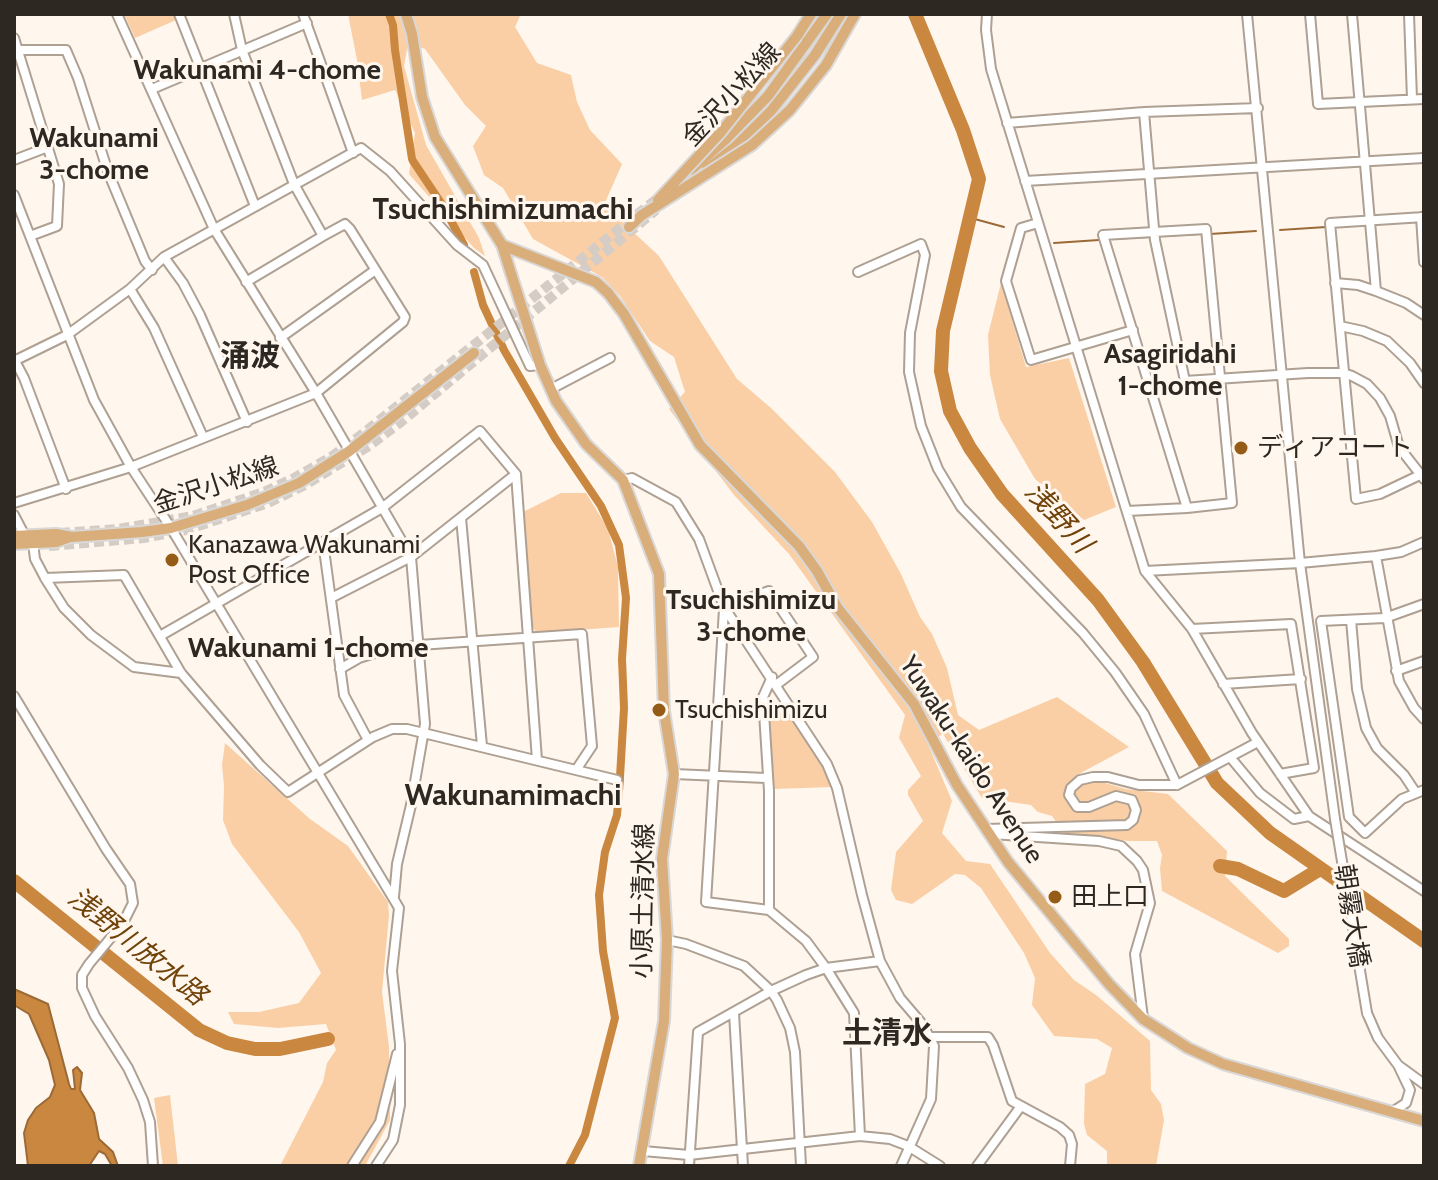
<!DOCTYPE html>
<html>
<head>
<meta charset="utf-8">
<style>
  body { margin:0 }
  #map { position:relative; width:1438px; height:1180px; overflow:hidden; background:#fff6ed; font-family:Cabin,sans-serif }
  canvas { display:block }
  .frame { position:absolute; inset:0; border:16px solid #2e2823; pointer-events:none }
</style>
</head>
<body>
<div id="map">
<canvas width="1438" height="1180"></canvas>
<div class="frame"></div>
</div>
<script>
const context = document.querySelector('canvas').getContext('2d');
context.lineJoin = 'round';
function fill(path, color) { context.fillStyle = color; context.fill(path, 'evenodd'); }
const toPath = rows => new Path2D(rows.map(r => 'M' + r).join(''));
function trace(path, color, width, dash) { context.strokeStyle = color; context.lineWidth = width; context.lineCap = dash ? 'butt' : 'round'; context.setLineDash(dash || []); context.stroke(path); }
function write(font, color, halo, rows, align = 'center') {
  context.font = font + ' Cabin,"Noto Sans JP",sans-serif'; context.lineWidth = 6; context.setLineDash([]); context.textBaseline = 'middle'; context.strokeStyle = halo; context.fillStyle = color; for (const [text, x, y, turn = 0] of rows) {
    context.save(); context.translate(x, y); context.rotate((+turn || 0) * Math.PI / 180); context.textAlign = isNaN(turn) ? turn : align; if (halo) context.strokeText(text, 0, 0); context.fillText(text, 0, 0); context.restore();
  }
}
fill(toPath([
  [124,14,174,14,176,20,135,38],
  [348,14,521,14,515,27,537,63,571,75,577,102,590,130,622,164,604,205,659,256,737,379,771,408,835,472,872,522,901,574,920,617,932,634,947,668,958,715,979,730,1057,697,1129,747,1077,775,1126,789,1168,794,1227,851,1225,876,1289,939,1289,946,1278,953,1162,891,1160,868,1162,855,1157,841,1129,841,1064,833,1052,816,1038,812,1031,805,982,798,943,734,927,742,952,801,942,833,966,861,990,864,1050,953,1074,980,1096,995,1150,1041,1151,1090,1161,1104,1164,1120,1156,1166,1107,1166,1107,1151,1087,1135,1084,1124,1085,1084,1105,1074,1112,1048,1097,1039,1054,1036,1032,1005,1035,978,1024,953,981,888,965,875,955,874,912,904,896,900,891,890,896,852,923,821,908,795,908,790,921,776,899,738,905,715,789,554,734,495,669,409,685,392,674,357,650,341,620,296,602,277,533,239,503,188,484,175,473,146,486,126,465,105,425,49,408,43,404,66,426,145,479,238,485,256,474,248,409,174,415,133,395,90,362,100,357,60],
  [1001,283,1026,367,1069,358,1116,507,1084,520,1035,479,1000,419,990,375,988,335],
  [561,493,586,493,608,529,618,567,619,627,537,633,533,628,523,512],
  [789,712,824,768,832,787,773,789,769,713],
  [225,743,310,819,348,846,388,902,389,915,382,992,389,1047,390,1120,365,1166,280,1166,323,1082,327,1063,336,1050,326,1024,278,1028,234,1024,228,1012,259,1012,299,1003,321,973,299,932,232,844,223,820,224,786,222,765],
  [170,1095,177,1157,178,1166,163,1166,154,1098]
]), '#facfa6');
const water = toPath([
  [14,989,48,1004,69,1084,71,1089,75,1089,73,1070,77,1067,82,1073,80,1090,94,1113,99,1139,113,1152,118,1166,112,1166,105,1154,99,1151,89,1166,28,1166,24,1133,28,1120,36,1108,50,1097,55,1085,49,1060,29,1014,14,1005,14,989]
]);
fill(water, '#ca873f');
trace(water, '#9b6a37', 2);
trace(toPath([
  [971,218,1004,227],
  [1379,224,1414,222],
  [1337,227,1366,225],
  [1280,230,1326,227],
  [1210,234,1256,231],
  [1162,236,1199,234],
  [1112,239,1147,237],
  [1054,243,1099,240]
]), '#9b6a37', 2);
trace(toPath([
  [389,14,393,25,395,50,412,159],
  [413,161,443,206,464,245],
  [474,272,483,305,504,350,555,438,601,506,619,545,626,598,622,659,624,708,620,777],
  [569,1166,585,1135,615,1018,603,951,599,895,605,852,617,815,620,779]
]), '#ca873f', 8);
trace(toPath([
  [915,14,963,130,979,179,943,331,941,371,950,411,970,448,1002,494,1098,600,1143,662,1217,783,1270,833,1424,941],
  [1220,866,1238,869,1284,891,1320,869],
  [14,881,199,1030,227,1043,255,1049,280,1049,328,1039]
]), '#ca873f', 14);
trace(toPath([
  [60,533,118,529,193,516,264,492,294,478,331,457,361,435,659,197],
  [49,546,144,538,186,530,268,503,305,485,369,446,401,422,656,210]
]), '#d5cdc5', 10, [10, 5]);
const minor = toPath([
  [117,14,214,229,316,393,411,557,425,724,411,805,397,864,394,897],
  [179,14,255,206],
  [303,14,353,153],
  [987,14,986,30,991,69,1145,571,1300,563,1247,14],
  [1310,14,1318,104,1424,99],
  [1352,14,1376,291],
  [1409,14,1412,99],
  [14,38,59,184,57,226,30,236],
  [18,50,66,50,78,78,108,172,145,261,152,270],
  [152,89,307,23],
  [1144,112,1155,240,1185,381,1308,373,1343,373,1352,376,1367,384,1380,398,1390,416,1399,447,1424,479],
  [1007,123,1144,112,1258,108],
  [14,160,48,147],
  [1025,181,1424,158],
  [14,195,94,400,131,467,171,528,399,908,392,971,400,1044,400,1105,393,1140,376,1166],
  [1421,217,1424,262],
  [1038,223,1021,228,1006,281,1031,360,1133,330],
  [164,257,183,283,200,315,247,422],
  [858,272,921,244,925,255,910,333,909,372,921,426,938,469,961,507,1083,633,1115,672,1144,714,1177,785],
  [246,282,323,236],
  [1335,283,1358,285,1376,291,1406,303,1424,315],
  [130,289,154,328,203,437],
  [1340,326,1363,331,1387,341,1410,363,1424,383],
  [280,338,374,271],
  [14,359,24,378,66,489],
  [14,361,67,335,130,289,164,257,361,148,390,171,457,245,483,265,530,366,540,365],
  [551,389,610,358],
  [1422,474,1380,494,1356,499,1330,223,1424,217],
  [623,480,632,478,676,502,699,539,724,607,827,764,837,788,862,895,880,961,900,998,923,1025,934,1046,931,1099,901,1166],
  [14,503,131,467,316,393,403,322,405,317,350,229,345,224,323,236,294,184,242,50,234,14],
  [1127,511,1187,508,1232,503,1206,229,1103,235,1187,508],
  [14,515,25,536],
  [461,518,482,746],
  [323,542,344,695,368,740],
  [33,543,35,559,45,578,64,608,91,635,134,667,181,673],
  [1376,556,1399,681,1414,708,1424,719],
  [1145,571,1192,629,1252,733,1309,816,1424,891],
  [45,578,124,575,181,673,260,765,288,792,373,737,392,729,407,729,617,780],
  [331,598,411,557,516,474],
  [1424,604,1385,618,1321,621,1349,817,1365,833,1402,799,1424,790],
  [724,607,769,591,813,657,776,685],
  [724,609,706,902,769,910,806,941,826,968,854,1013,860,1136],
  [1351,620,1357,689,1366,728,1377,748,1404,775,1416,793],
  [1192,629,1291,624,1314,768,1280,774],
  [160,636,382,508,480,431,516,474,537,760],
  [340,669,359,658,381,651,419,645,582,634,592,746,576,770],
  [1396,671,1424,661],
  [1223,684,1301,679],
  [14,696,106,849,130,884,133,903,123,923,89,964,82,975,82,988,95,1016,128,1068,143,1100,150,1122,153,1166],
  [717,710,764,713],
  [1230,757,1260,793,1294,819,1309,816],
  [674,774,766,778],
  [1335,819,1300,563,1376,556,1401,552,1424,542],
  [986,829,1127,825,1133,820,1136,810,1132,800,1116,796,1089,807,1077,807,1069,795,1071,788,1080,780,1093,777,1108,777,1139,785,1177,785,1258,742],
  [991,834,1099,841,1121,846,1137,861,1143,870,1150,903,1135,954,1143,1018],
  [769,910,769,791,763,697,772,677],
  [667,940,686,944,744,966,771,991,777,1000,790,1028,795,1052,801,1166],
  [734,1013,743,1166],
  [1367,1013,1378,1038,1398,1065,1424,1084],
  [930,1037,988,1037,993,1045,1012,1101,1060,1127,1069,1135,1072,1144,1070,1166],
  [1392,1112,1406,1103,1410,1090,1399,1067],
  [643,1151,689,1155,860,1136,890,1139,908,1146,940,1166],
  [352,1166,380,1122,397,1054],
  [689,1166,698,1032,771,991,806,975,826,968,880,961],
  [977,1166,1021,1106]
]);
const major = toPath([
  [406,14,412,34,422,97,435,137,502,245,540,365,556,401,586,444,623,480,659,574,664,711,674,774,662,859,667,940,664,1021,639,1166],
  [797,36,811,14],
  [826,65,855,14],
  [707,169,735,147,771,111,815,55,841,14],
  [691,170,726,139,768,96,827,14],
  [629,227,642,215],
  [502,245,596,282,608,293,624,314,700,445,799,546,817,571,837,607,914,704,957,785,1008,862,1109,984,1143,1019,1188,1048,1223,1064,1424,1121],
  [14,536,56,534,72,537,142,532,171,528,247,505,299,483,348,452,474,353],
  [14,544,56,542,70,537]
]);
trace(minor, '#aea092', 12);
trace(major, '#d9d8d7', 14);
trace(minor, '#fff', 8);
trace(major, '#d9ae7a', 10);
const minorBridge = toPath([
  [1335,819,1367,1013]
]);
const majorBridge = toPath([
  [658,200,721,132,797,36],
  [642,215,752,145,790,110,826,65]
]);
trace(minorBridge, '#aea092', 12, []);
trace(majorBridge, '#d9d8d7', 14, []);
trace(minorBridge, '#fff', 8);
trace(majorBridge, '#d9ae7a', 10);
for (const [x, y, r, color] of [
  [1241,448,8,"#955c18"],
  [172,560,8,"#955c18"],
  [659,710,8,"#955c18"],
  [1055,897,8,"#955c18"]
]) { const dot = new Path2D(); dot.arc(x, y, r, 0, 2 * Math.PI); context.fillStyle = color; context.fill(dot); trace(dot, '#fff6ed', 3); }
write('26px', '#2e2823', '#fff6ed', [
  ["金沢小松線",732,95,-47],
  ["金沢小松線",216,486,-18],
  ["Yuwaku-kaido Avenue",971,760,57],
  ["小原土清水線",644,901,-89],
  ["朝霧大橋",1351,916,81]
]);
write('26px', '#2e2823', '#fff6ed', [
  ["ディアコート",1257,448],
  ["Kanazawa Wakunami",188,545],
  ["Post Office",188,575],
  ["Tsuchishimizu",675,710],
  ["田上口",1071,897]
], 'left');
write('bold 28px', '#2e2823', '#fff6ed', [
  ["Wakunami 4-chome",257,71],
  ["Wakunami",94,139],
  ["3-chome",94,171],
  ["Asagiridahi",1170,355],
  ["1-chome",1170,387],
  ["Tsuchishimizu",751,601],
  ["3-chome",751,633],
  ["Wakunami 1-chome",308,649]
]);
write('italic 28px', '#70430b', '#fff6ed', [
  ["浅野川",1058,518,48],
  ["浅野川放水路",137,947,39]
]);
write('bold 30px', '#2e2823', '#fff6ed', [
  ["Tsuchishimizumachi",503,210],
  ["涌波",250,357],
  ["Wakunamimachi",513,796],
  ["土清水",887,1034]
]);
</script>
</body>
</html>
